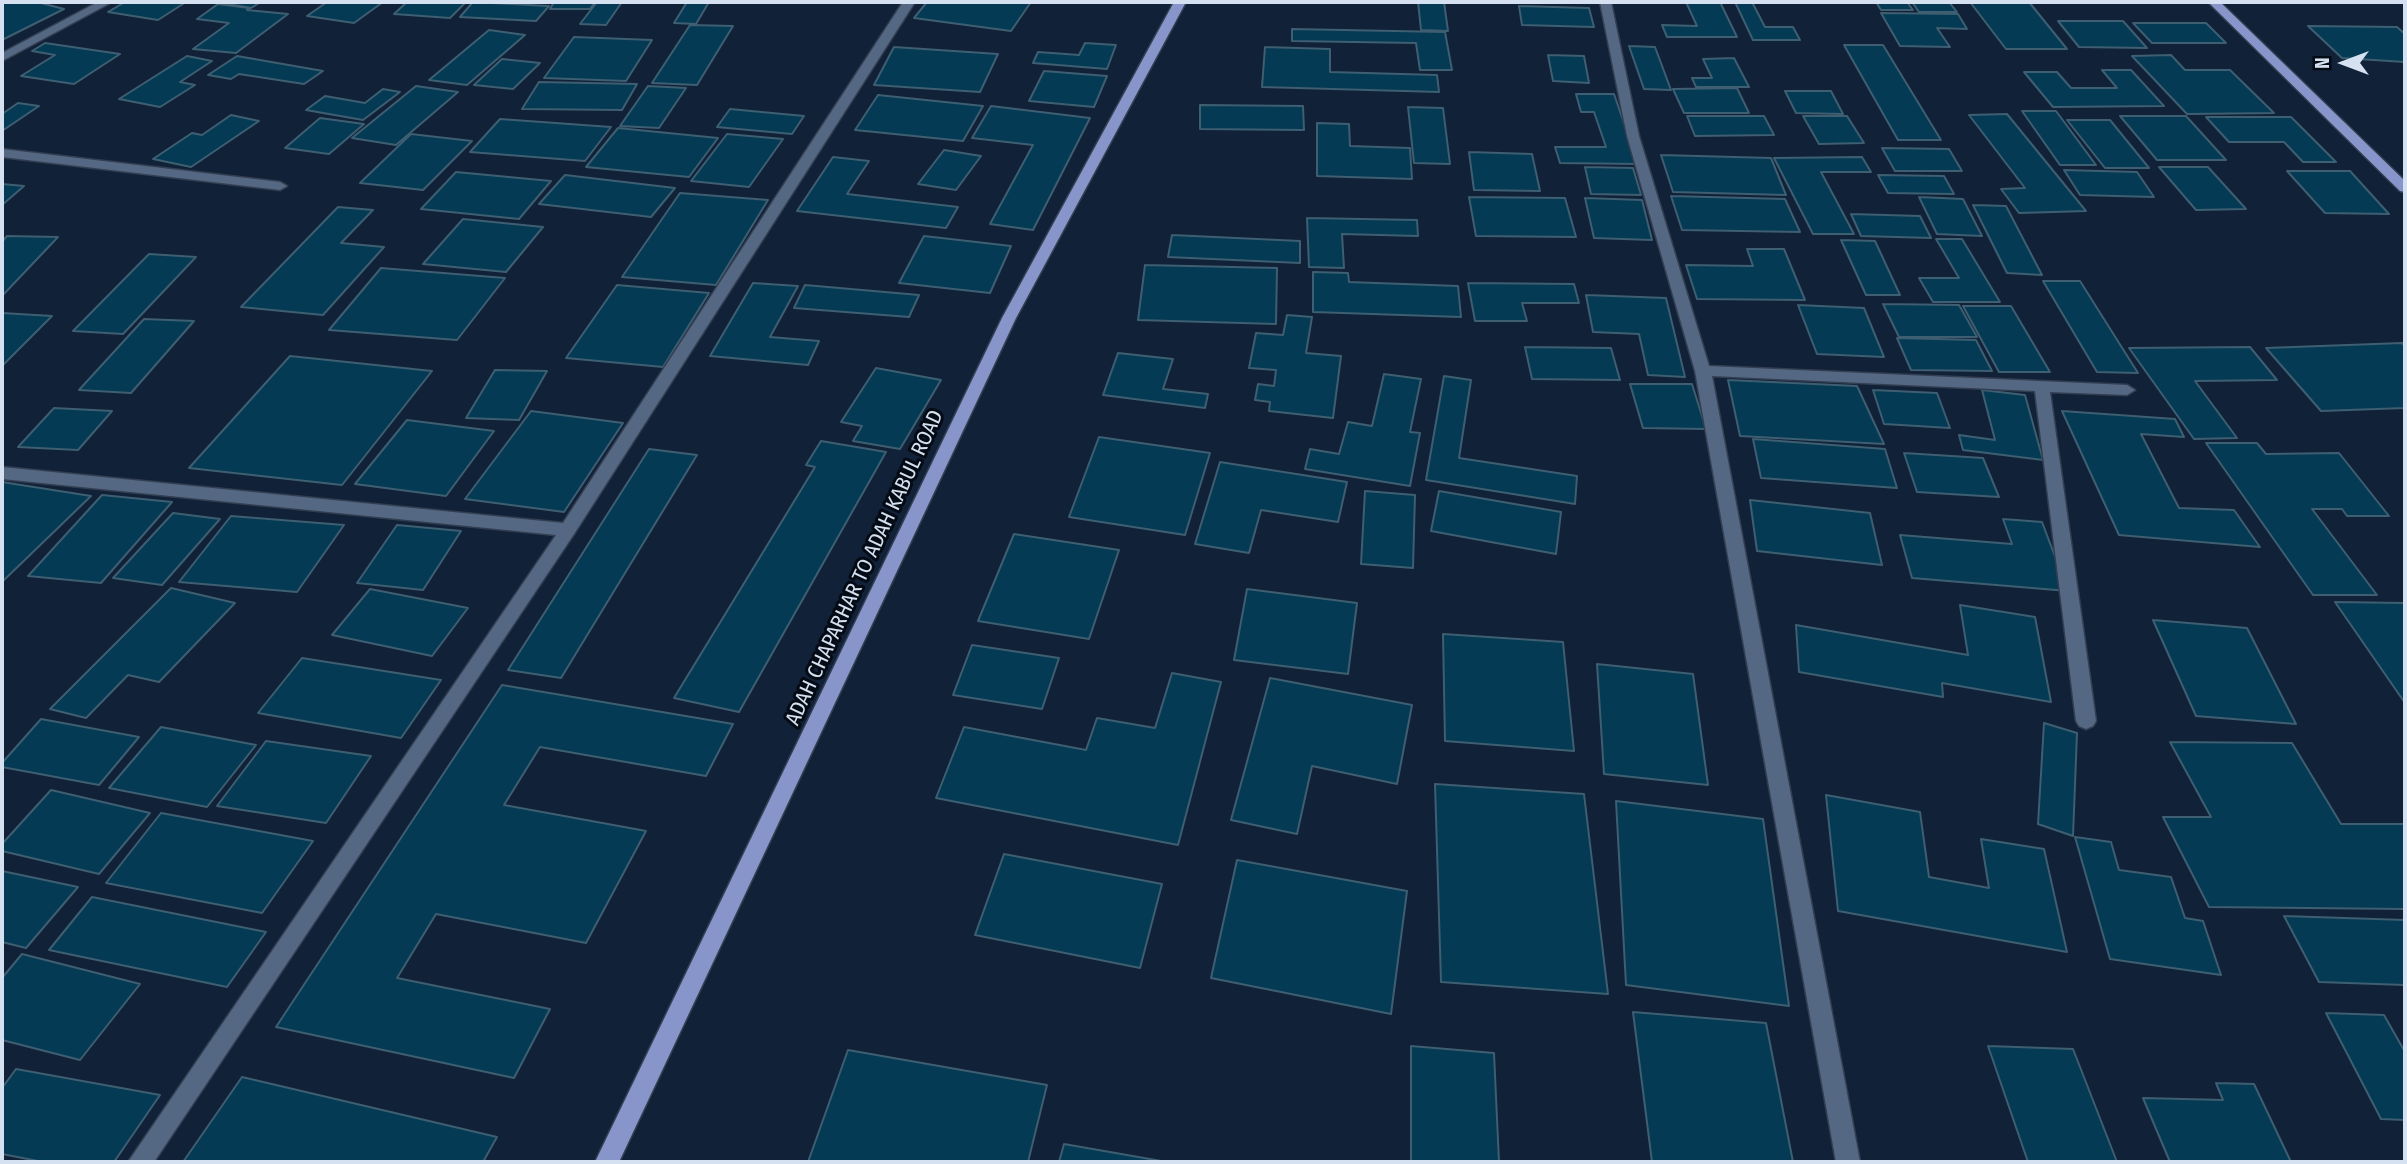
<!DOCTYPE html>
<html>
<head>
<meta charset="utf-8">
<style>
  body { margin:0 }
  #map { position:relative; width:2407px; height:1164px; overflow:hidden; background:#112138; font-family:"Fira Sans Condensed",sans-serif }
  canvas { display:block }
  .frame { position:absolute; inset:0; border:4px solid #d5e1f0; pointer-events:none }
  .north { position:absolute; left:2309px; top:28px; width:70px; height:70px; -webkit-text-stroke:5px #050b15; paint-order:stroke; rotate:270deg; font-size:19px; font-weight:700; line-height:28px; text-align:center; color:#d5e1f0 }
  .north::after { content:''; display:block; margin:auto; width:24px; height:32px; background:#d5e1f0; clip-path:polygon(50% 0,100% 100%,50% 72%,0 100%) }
</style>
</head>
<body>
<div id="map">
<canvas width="2407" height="1164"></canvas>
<div class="frame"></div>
<div class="north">N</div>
</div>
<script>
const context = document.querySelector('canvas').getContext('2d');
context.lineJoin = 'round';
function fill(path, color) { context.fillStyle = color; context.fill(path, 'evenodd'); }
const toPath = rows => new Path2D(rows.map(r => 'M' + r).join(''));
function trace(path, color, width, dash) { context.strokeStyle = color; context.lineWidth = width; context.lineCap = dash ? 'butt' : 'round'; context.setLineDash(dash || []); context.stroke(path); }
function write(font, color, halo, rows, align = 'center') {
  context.font = font + ' "Fira Sans Condensed",sans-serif'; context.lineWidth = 6; context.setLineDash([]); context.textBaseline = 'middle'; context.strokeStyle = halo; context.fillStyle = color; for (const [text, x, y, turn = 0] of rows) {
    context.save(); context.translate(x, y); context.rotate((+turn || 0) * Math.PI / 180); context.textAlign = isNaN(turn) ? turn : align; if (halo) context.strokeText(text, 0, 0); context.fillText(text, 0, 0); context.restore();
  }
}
const building = toPath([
  [2,2,37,2,64,9,2,40,2,2],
  [125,2,186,2,158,20,108,12,125,2],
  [217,2,261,2,251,8,217,2],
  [327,2,383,2,354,23,307,16,327,2],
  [407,2,466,2,450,18,394,14,407,2],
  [473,2,549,6,536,21,460,17,473,2],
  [554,2,595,2,590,9,550,9,554,2],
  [597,2,622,2,606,25,580,24,597,2],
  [687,2,709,2,696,24,674,23,687,2],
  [927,2,1031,2,1011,31,914,18,927,2],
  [1418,2,1444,2,1448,31,1421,30,1418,2],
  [1686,2,1720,2,1737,37,1667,37,1662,25,1697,26,1686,2],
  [1735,2,1752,2,1765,27,1793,27,1800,40,1753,40,1735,2],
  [1876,2,1907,2,1913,10,1881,10,1876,2],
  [1912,2,1949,2,1957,12,1919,12,1912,2],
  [1970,2,2029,2,2067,49,2006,49,1970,2],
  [218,4,249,8,247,10,288,14,236,53,193,49,229,23,197,19,218,4],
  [1519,6,1589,8,1594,27,1522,25,1519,6],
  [1881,13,1958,14,1967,29,1937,28,1950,47,1900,46,1881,13],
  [2058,21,2123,21,2147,48,2079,47,2058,21],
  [2133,23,2206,23,2226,43,2152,43,2133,23],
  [690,25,733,26,697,85,652,83,690,25],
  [2308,26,2397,27,2405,34,2405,62,2342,58,2308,26],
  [1292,29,1445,32,1452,70,1420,70,1416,43,1292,41,1292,29],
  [489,30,525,35,467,85,429,80,489,30],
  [574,37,652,40,626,81,544,78,574,37],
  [45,43,120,54,74,84,21,76,55,55,32,51,45,43],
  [1085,43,1116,45,1107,69,1033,63,1038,52,1079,55,1085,43],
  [1844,45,1883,45,1941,140,1898,140,1844,45],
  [1629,46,1655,47,1671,90,1644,89,1629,46],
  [894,47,998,54,980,92,874,85,894,47],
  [1265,47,1330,49,1330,72,1437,75,1439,92,1262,87,1265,47],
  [1548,55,1584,56,1589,83,1553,81,1548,55],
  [2171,55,2185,70,2230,70,2274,113,2187,114,2132,56,2171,55],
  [187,56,212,61,180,82,195,85,160,107,119,99,187,56],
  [237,56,323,71,304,84,239,74,231,79,208,75,237,56],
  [1734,58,1749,87,1696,87,1692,78,1712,78,1703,59,1734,58],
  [502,59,540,63,513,89,474,85,502,59],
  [2102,70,2131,70,2164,106,2053,107,2024,72,2057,72,2071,88,2117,88,2102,70],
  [1044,71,1107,76,1094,107,1029,101,1044,71],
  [539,82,637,84,622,110,522,109,539,82],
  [416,86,458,92,396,145,352,138,416,86],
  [648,86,686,88,659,128,620,126,648,86],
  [1737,88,1749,113,1684,113,1673,89,1737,88],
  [383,89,400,92,363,120,306,110,325,96,365,103,383,89],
  [1785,91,1831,91,1843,114,1796,113,1785,91],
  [1576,94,1614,94,1638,164,1560,163,1555,147,1606,147,1594,112,1581,112,1576,94],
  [878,95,983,106,963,141,855,130,878,95],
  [18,103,39,106,2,131,2,114,18,103],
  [1200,105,1303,106,1304,130,1200,129,1200,105],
  [991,106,1090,118,1033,230,990,224,1033,145,972,138,991,106],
  [1408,107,1443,108,1450,164,1414,163,1408,107],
  [730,109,804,116,792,134,717,127,730,109],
  [2022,111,2056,111,2096,165,2060,165,2022,111],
  [2007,114,2086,211,2019,213,2001,189,2025,188,1969,115,2007,114],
  [231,115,259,121,191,167,153,159,192,133,202,135,231,115],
  [1687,116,1764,116,1774,135,1695,136,1687,116],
  [1803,116,1847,116,1864,143,1819,144,1803,116],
  [2120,116,2186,116,2226,160,2157,160,2120,116],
  [2206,117,2291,117,2336,162,2303,162,2284,142,2229,142,2206,117],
  [320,118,364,124,329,154,285,148,320,118],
  [500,119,611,127,585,161,470,152,500,119],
  [2067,120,2110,120,2149,168,2105,168,2067,120],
  [1317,123,1349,124,1350,146,1410,148,1412,179,1317,176,1317,123],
  [618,128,718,138,689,177,586,167,618,128],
  [411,134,472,141,423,190,360,183,411,134],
  [727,134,783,139,749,187,691,181,727,134],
  [1882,148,1949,149,1962,171,1895,171,1882,148],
  [944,150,981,156,956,190,918,184,944,150],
  [1469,152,1532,154,1540,191,1474,190,1469,152],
  [1661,155,1771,158,1786,195,1673,192,1661,155],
  [833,157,869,161,847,194,958,207,946,228,797,211,833,157],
  [1862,157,1871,172,1821,172,1854,234,1813,234,1774,158,1862,157],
  [1585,167,1633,168,1641,195,1591,194,1585,167],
  [2159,167,2208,167,2246,209,2196,210,2159,167],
  [2064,170,2137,172,2154,197,2080,195,2064,170],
  [2287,171,2350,171,2389,214,2325,213,2287,171],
  [456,172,551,181,519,219,421,209,456,172],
  [565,175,675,188,651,217,539,204,565,175],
  [1878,175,1944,176,1954,194,1888,193,1878,175],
  [2,184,24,186,2,205,2,184],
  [680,193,768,200,716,285,622,277,680,193],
  [1671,196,1785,199,1800,232,1682,230,1671,196],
  [1469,197,1565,198,1576,237,1476,236,1469,197],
  [1919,197,1963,199,1982,236,1937,234,1919,197],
  [1585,198,1642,200,1652,240,1594,238,1585,198],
  [1973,205,2006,206,2042,275,2007,273,1973,205],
  [338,207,373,210,341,243,384,247,323,315,241,307,338,207],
  [1851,214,1920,216,1931,238,1861,236,1851,214],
  [1307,218,1417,220,1418,236,1342,234,1344,268,1309,267,1307,218],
  [463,219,543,227,506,272,423,264,463,219],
  [1172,235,1300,241,1300,263,1168,257,1172,235],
  [7,236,58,237,2,296,2,242,7,236],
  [924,236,1011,246,990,293,899,283,924,236],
  [1936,239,1962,239,2000,302,1933,302,1919,278,1959,278,1936,239],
  [1841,240,1875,241,1900,295,1866,295,1841,240],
  [1747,249,1784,249,1805,300,1697,299,1686,265,1753,266,1747,249],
  [149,254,196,257,123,334,73,331,149,254],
  [1145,265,1277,268,1276,324,1138,320,1145,265],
  [381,268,505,278,457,340,329,330,381,268],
  [1313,272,1348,273,1349,282,1458,286,1461,317,1313,312,1313,272],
  [2043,281,2080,281,2138,373,2097,372,2043,281],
  [753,283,798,286,770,337,819,341,808,365,710,356,753,283],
  [1468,283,1574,284,1579,303,1522,303,1527,321,1475,321,1468,283],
  [617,285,709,293,663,367,566,358,617,285],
  [805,285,919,295,909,317,794,308,805,285],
  [1586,295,1666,298,1685,377,1648,375,1639,334,1593,332,1586,295],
  [1883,304,1959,305,1977,337,1899,337,1883,304],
  [1798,305,1864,308,1884,357,1817,354,1798,305],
  [1963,306,2011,306,2050,372,1999,372,1963,306],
  [2,313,52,316,2,366,2,313],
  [1287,315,1312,317,1306,353,1341,356,1333,418,1269,411,1270,402,1255,400,1258,384,1274,386,1276,370,1249,368,1256,333,1283,335,1287,315],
  [144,319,194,321,131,393,79,390,144,319],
  [1897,338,1976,340,1992,371,1911,370,1897,338],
  [2402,343,2405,346,2405,408,2321,411,2266,348,2402,343],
  [1525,347,1611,348,1620,380,1532,379,1525,347],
  [2250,347,2277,380,2195,381,2237,438,2194,439,2129,348,2250,347],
  [1118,353,1173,359,1163,389,1208,394,1205,408,1103,395,1118,353],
  [290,356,432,371,342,485,189,468,290,356],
  [876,368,941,380,900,449,853,441,862,426,841,422,876,368],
  [495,370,547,371,519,420,466,418,495,370],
  [1384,374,1421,379,1410,432,1420,433,1410,486,1305,469,1310,449,1339,454,1348,422,1372,426,1384,374],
  [1444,376,1471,380,1459,458,1577,476,1575,504,1426,480,1444,376],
  [1728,380,1857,386,1884,444,1740,436,1728,380],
  [1630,384,1692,384,1706,429,1643,428,1630,384],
  [1873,390,1937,393,1950,428,1884,424,1873,390],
  [1982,390,2025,395,2043,460,1963,450,1959,435,1995,440,1982,390],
  [54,408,112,411,78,450,18,447,54,408],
  [531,411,623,423,564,512,465,499,531,411],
  [2062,411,2175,419,2184,437,2141,434,2179,508,2234,510,2260,547,2119,535,2062,411],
  [407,420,494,431,446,496,355,484,407,420],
  [1099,437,1210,453,1185,535,1069,517,1099,437],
  [1753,439,1885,449,1897,488,1761,478,1753,439],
  [821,441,886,452,739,712,674,698,815,467,806,465,821,441],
  [2206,443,2257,443,2266,454,2339,453,2389,516,2347,516,2342,509,2312,509,2377,595,2313,595,2206,443],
  [649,449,697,455,561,678,508,670,649,449],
  [1904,453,1983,458,1999,497,1917,492,1904,453],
  [1220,462,1347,482,1338,522,1261,510,1249,553,1195,544,1220,462],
  [2,482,91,496,3,581,2,581,2,482],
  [1365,491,1415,495,1413,568,1361,564,1365,491],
  [1439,491,1561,512,1556,554,1431,531,1439,491],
  [102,495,172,502,101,583,28,576,102,495],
  [1750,500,1870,513,1882,565,1757,551,1750,500],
  [173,513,220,519,162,585,113,578,173,513],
  [231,516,344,525,297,592,179,582,231,516],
  [2003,519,2042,522,2068,591,1912,578,1900,535,2012,544,2003,519],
  [397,525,461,531,423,590,357,583,397,525],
  [1014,534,1119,550,1089,639,978,621,1014,534],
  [171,588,235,603,159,682,128,675,86,718,50,709,171,588],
  [370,589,468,608,432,656,332,635,370,589],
  [1247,589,1357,603,1348,674,1234,660,1247,589],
  [2335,602,2405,603,2405,703,2335,602],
  [1960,605,2035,617,2051,702,1942,683,1943,697,1799,672,1796,625,1968,655,1960,605],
  [2153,620,2247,628,2296,724,2196,716,2153,620],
  [1443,634,1563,642,1574,751,1445,741,1443,634],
  [972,645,1059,658,1042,709,953,695,972,645],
  [302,658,441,680,401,738,258,713,302,658],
  [1597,664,1693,674,1708,785,1604,774,1597,664],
  [1172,673,1221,682,1178,845,936,798,964,727,1086,750,1097,718,1155,728,1172,673],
  [1270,678,1412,705,1397,784,1312,766,1297,834,1231,820,1270,678],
  [502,685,733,724,706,776,540,747,504,805,646,831,586,943,436,914,397,978,550,1009,514,1078,276,1027,502,685],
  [41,719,139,737,99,785,2,767,2,763,41,719],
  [2044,723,2077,733,2073,836,2038,824,2044,723],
  [161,727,256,745,207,807,109,788,161,727],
  [266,741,371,756,326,823,217,806,266,741],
  [2170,742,2292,743,2341,824,2405,824,2405,909,2209,907,2163,817,2211,817,2170,742],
  [1435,784,1584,794,1608,994,1441,982,1435,784],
  [51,790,150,813,99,874,2,851,2,844,51,790],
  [1826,795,1920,812,1929,877,1989,888,1981,839,2044,849,2067,952,1838,911,1826,795],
  [1616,801,1763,819,1789,1006,1626,985,1616,801],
  [161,813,313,841,262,913,106,883,161,813],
  [2075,837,2111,842,2119,870,2171,877,2185,918,2203,921,2221,975,2110,959,2075,837],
  [1004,854,1162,884,1140,968,975,935,1004,854],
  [1237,860,1407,891,1391,1014,1211,978,1237,860],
  [2,871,78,887,26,948,2,942,2,871],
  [92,897,266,932,227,987,49,950,92,897],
  [2284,916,2405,920,2405,985,2319,982,2284,916],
  [22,954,140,984,80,1060,2,1040,2,978,22,954],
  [1633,1012,1766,1023,1793,1162,1652,1162,1633,1012],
  [2326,1013,2384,1015,2405,1052,2405,1120,2381,1119,2326,1013],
  [1411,1046,1494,1053,1499,1162,1411,1162,1411,1046],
  [1988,1046,2073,1049,2117,1162,2028,1162,1988,1046],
  [848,1050,1047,1085,1028,1162,808,1162,848,1050],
  [16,1069,160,1095,114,1162,43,1162,2,1154,2,1088,16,1069],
  [242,1077,497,1137,483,1162,183,1162,242,1077],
  [2216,1083,2254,1084,2291,1162,2170,1162,2143,1098,2223,1100,2216,1083],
  [1064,1144,1167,1162,1059,1162,1064,1144]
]);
fill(building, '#043a53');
trace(building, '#3e5e71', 2);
const minor = toPath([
  [98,2,112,2,2,61,2,53,98,2],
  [903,2,915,2,574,534,154,1162,128,1162,556,535,2,479,2,467,563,523,903,2],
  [1600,2,1611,2,1639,136,1709,366,2127,385,2135,390,2127,395,2050,392,2096,721,2093,726,2086,729,2079,726,2076,721,2035,391,1712,376,1860,1162,1836,1162,1695,371,1627,136,1600,2],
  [2,149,280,182,287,186,280,190,2,157,2,149]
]);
const major = toPath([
  [1174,2,1186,2,1016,318,619,1162,595,1162,1002,318,1174,2],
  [2208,2,2220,2,2405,181,2405,192,2400,191,2208,2]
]);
trace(minor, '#333e51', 3);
trace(major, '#333e51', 3);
fill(minor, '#546883');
fill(major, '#8795ca');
write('21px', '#d5e1f0', '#050b15', [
  ["ADAH CHAPARHAR TO ADAH KABUL ROAD",865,568,-65]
]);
</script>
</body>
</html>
